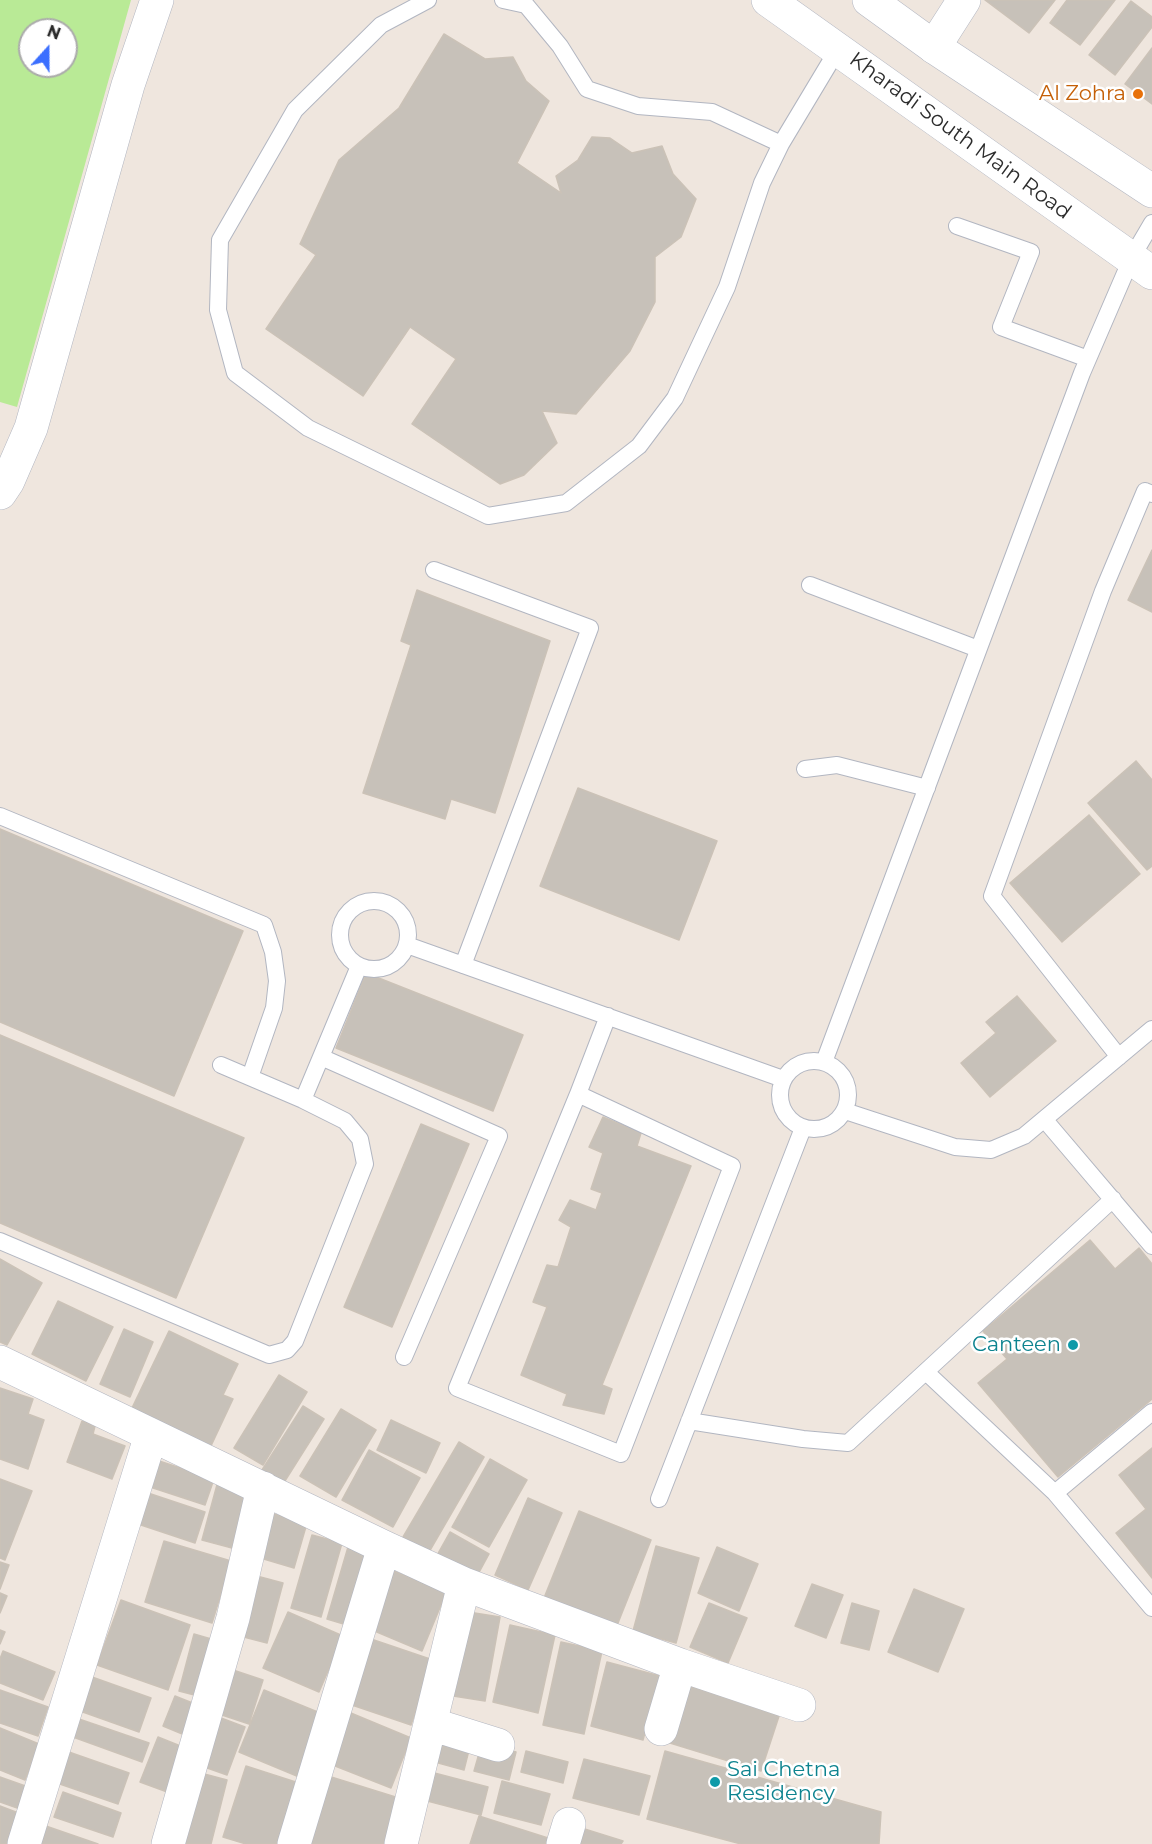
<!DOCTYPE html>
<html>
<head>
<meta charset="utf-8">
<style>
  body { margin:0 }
  #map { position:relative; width:1152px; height:1844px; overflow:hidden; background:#efe6de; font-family:Montserrat,sans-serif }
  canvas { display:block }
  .north { position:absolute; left:18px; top:18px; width:60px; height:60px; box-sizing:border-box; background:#fff; border:2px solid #ababab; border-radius:50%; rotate:21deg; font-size:16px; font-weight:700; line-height:24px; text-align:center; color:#2c2c2c }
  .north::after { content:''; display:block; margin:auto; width:21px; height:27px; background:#3b6fff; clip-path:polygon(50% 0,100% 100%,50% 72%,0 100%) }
</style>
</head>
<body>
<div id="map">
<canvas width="1152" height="1844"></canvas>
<div class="north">N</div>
</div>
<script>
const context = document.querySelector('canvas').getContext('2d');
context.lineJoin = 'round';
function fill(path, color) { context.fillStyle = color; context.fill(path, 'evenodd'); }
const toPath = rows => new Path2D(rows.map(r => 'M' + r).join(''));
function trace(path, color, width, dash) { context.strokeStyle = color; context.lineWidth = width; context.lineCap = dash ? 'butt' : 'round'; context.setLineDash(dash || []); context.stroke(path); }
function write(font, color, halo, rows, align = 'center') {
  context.font = font + ' Montserrat,sans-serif'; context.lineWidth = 5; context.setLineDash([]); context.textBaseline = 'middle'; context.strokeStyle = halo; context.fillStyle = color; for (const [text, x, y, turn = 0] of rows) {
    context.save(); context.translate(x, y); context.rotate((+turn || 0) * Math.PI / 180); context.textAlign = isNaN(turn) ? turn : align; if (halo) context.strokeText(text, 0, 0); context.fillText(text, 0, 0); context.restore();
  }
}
fill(toPath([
  [0,0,131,0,17,407,0,402],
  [30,30,66,30,66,66,30,66]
]), '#b9ea96');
const building = toPath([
  [985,0,1055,0,1029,33,985,0],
  [1067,0,1115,0,1080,45,1050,23,1067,0],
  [1131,1,1152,17,1152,27,1115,75,1089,55,1131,1],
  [444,34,485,59,513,57,526,81,549,101,517,163,561,193,556,176,578,160,592,137,610,138,632,153,662,146,673,174,696,199,681,237,655,257,655,302,630,351,576,414,542,411,557,443,524,475,500,484,412,424,456,359,410,327,363,396,266,329,316,255,300,244,339,160,399,108,444,34],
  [1152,48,1152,104,1125,84,1152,48],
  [1152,550,1152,612,1128,600,1152,550],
  [417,590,550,641,495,813,451,799,445,819,363,793,411,645,401,641,417,590],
  [1136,761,1152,780,1152,866,1147,870,1088,803,1136,761],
  [578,788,717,841,679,940,540,886,578,788],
  [1089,815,1140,874,1062,942,1010,883,1089,815],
  [0,829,243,931,174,1096,0,1022,0,829],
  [366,973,523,1035,493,1111,336,1048,366,973],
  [1017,996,1056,1041,990,1097,961,1063,996,1033,986,1022,1017,996],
  [0,1035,244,1138,176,1298,0,1223,0,1035],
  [603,1117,641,1133,637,1146,691,1166,602,1385,612,1389,604,1414,563,1405,567,1394,521,1375,547,1307,533,1302,547,1265,558,1267,571,1227,559,1220,570,1200,596,1210,602,1193,591,1189,603,1153,589,1147,603,1117],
  [421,1124,469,1144,392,1327,344,1307,421,1124],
  [1090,1240,1115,1269,1139,1248,1152,1264,1152,1399,1058,1477,978,1383,1007,1359,983,1331,1090,1240],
  [0,1259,42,1283,7,1345,0,1342,0,1259],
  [58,1301,113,1327,86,1381,32,1354,58,1301],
  [124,1329,153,1342,130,1397,100,1384,124,1329],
  [169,1331,238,1364,223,1395,233,1399,210,1448,131,1410,169,1331],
  [279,1375,307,1392,263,1465,234,1448,279,1375],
  [0,1388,33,1399,28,1414,44,1420,28,1469,0,1459,0,1388],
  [303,1406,324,1419,283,1484,262,1470,303,1406],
  [341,1409,376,1430,336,1497,300,1476,341,1409],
  [391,1420,440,1443,426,1473,377,1450,391,1420],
  [82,1421,95,1426,93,1434,125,1446,112,1479,67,1462,82,1421],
  [459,1442,484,1457,429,1552,403,1537,459,1442],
  [1152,1448,1152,1578,1116,1533,1146,1509,1119,1475,1152,1448],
  [369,1450,420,1478,393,1527,342,1500,369,1450],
  [153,1459,214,1479,205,1505,144,1485,153,1459],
  [490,1459,527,1480,489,1547,452,1527,490,1459],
  [0,1479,32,1491,5,1560,0,1558,0,1479],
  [218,1481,247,1489,232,1548,202,1540,218,1481],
  [142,1491,205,1512,195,1543,132,1522,142,1491],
  [528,1498,562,1513,528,1590,495,1575,528,1498],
  [579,1511,651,1540,616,1628,544,1598,579,1511],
  [270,1513,307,1523,294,1568,257,1557,270,1513],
  [450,1532,489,1554,476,1578,436,1557,450,1532],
  [312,1535,342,1543,321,1617,291,1608,312,1535],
  [164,1541,231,1561,212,1623,145,1602,164,1541],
  [656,1546,699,1558,676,1643,633,1631,656,1546],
  [348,1547,368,1553,347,1625,327,1619,348,1547],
  [717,1547,758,1564,739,1611,698,1593,717,1547],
  [0,1562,9,1565,0,1589,0,1562],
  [389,1569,446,1593,422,1651,365,1627,389,1569],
  [253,1575,283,1583,267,1643,236,1635,253,1575],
  [812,1584,843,1595,826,1638,795,1626,812,1584],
  [914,1589,964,1609,938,1672,888,1652,914,1589],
  [0,1593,7,1596,0,1613,0,1593],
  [121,1600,190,1625,168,1690,97,1665,121,1600],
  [709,1603,747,1618,728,1663,690,1647,709,1603],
  [852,1603,879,1611,869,1650,841,1643,852,1603],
  [462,1611,500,1617,485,1701,447,1695,462,1611],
  [288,1612,343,1636,319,1692,263,1668,288,1612],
  [510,1625,555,1635,538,1713,493,1702,510,1625],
  [0,1630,5,1632,0,1644,0,1630],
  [194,1634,218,1641,202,1697,179,1691,194,1634],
  [371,1639,433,1660,411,1725,349,1704,371,1639],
  [561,1642,602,1651,584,1734,543,1725,561,1642],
  [3,1651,55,1672,43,1700,0,1683,0,1659,3,1651],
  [607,1662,660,1676,643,1740,591,1726,607,1662],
  [224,1667,263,1680,249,1724,210,1711,224,1667],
  [92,1677,151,1698,139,1732,80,1711,92,1677],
  [690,1678,782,1707,761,1771,670,1743,690,1678],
  [0,1690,48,1707,38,1736,0,1723,0,1690],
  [264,1690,325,1715,304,1779,239,1752,264,1690],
  [175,1696,205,1708,192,1738,163,1726,175,1696],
  [346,1711,411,1738,391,1788,325,1762,346,1711],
  [213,1715,245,1727,227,1775,196,1764,213,1715],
  [79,1719,149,1743,142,1762,73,1737,79,1719],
  [0,1728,39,1744,25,1780,0,1770,0,1728],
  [438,1733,471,1742,464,1770,431,1761,438,1733],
  [158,1737,188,1749,170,1793,140,1782,158,1737],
  [482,1743,516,1752,509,1780,474,1771,482,1743],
  [66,1751,129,1773,118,1804,54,1782,66,1751],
  [526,1751,568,1762,563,1783,521,1772,526,1751],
  [665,1751,881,1812,879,1844,741,1844,647,1819,665,1751],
  [584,1759,650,1776,639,1815,573,1798,584,1759],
  [246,1766,305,1785,286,1844,246,1844,223,1837,246,1766],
  [423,1770,488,1787,481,1815,416,1798,423,1770],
  [193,1771,227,1780,211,1844,183,1844,193,1771],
  [328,1776,402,1799,388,1844,307,1844,328,1776],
  [0,1777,31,1788,23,1810,0,1802,0,1777],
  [502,1781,550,1794,541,1825,494,1813,502,1781],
  [63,1792,121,1813,113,1837,54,1817,63,1792],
  [0,1806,21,1814,9,1844,0,1844,0,1806],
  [479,1816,548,1838,546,1844,470,1844,479,1816],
  [40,1824,98,1844,33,1844,40,1824],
  [575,1826,623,1841,621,1844,569,1844,575,1826]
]);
fill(building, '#c7c1b9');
trace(building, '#cbc2b7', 1.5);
const lane = toPath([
  [428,0,381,25,295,110,220,240,218,310,235,373,308,428,488,516,566,503,639,446,675,398,727,287,762,183,781,144,838,49],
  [503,0,526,5,560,46,587,89,638,106,712,112,781,144],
  [957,226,1031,252,1001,327,1088,359],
  [434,570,590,628,463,965],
  [810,585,978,649],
  [805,769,837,765,927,788],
  [0,816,264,925,273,952,277,981,274,1008,250,1077],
  '340 935a34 34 0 1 1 68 0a34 34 0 1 1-68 0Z',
  [407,945,783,1079],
  [321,1057,499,1136,404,1357],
  [1119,1057,992,896,1103,591,1145,491,1152,494],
  '780 1095a34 34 0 1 1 68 0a34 34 0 1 1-68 0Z',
  [824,1062,1082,373,1132,257,1152,223],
  [578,1094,457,1388,621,1454,732,1166,578,1094,608,1016],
  [303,1100,359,966],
  [845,1111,955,1147,991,1150,1024,1136,1152,1029],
  [1044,1119,1152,1246],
  [0,1241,269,1355,287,1350,295,1341,365,1164,360,1139,345,1121,303,1100,221,1065],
  [926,1372,1055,1493,1152,1608],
  [689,1421,803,1439,848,1443,1113,1199],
  [1055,1493,1152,1412],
  [659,1499,803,1128]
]);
const street = toPath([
  [934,47,964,0],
  [0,493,8,481,31,428,128,85,157,0],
  [0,1362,384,1547,464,1584,680,1665,799,1705],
  [431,1724,498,1745],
  [661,1729,680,1665],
  [24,1844,151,1435],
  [168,1844,233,1618,263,1488],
  [294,1844,384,1547],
  [401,1844,464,1584],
  [563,1844,569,1824]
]);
const secondary = toPath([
  [768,0,1152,273],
  [869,0,934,47,1152,191]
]);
trace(lane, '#b2b6c1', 18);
trace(street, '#b2b6c1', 34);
trace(secondary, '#b2b6c1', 34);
trace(lane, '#fff', 16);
trace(street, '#fff', 33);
trace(secondary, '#fff', 33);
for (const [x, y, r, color] of [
  [1138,94,6,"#e8710a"],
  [1073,1345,6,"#0f9aa8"],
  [715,1782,6,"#0f9aa8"]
]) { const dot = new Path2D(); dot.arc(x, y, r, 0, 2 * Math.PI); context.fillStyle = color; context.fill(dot); trace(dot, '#fff', 2); }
write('21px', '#c56008', '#fff', [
  ["Al Zohra",1126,94]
], 'right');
write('21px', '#2c2c2c', '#fff', [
  ["Kharadi South Main Road",960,136,36]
]);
write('21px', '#0d838f', '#fff', [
  ["Canteen",1061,1345],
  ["Sai Chetna",727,1770,"left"],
  ["Residency",727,1794,"left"]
], 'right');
</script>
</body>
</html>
